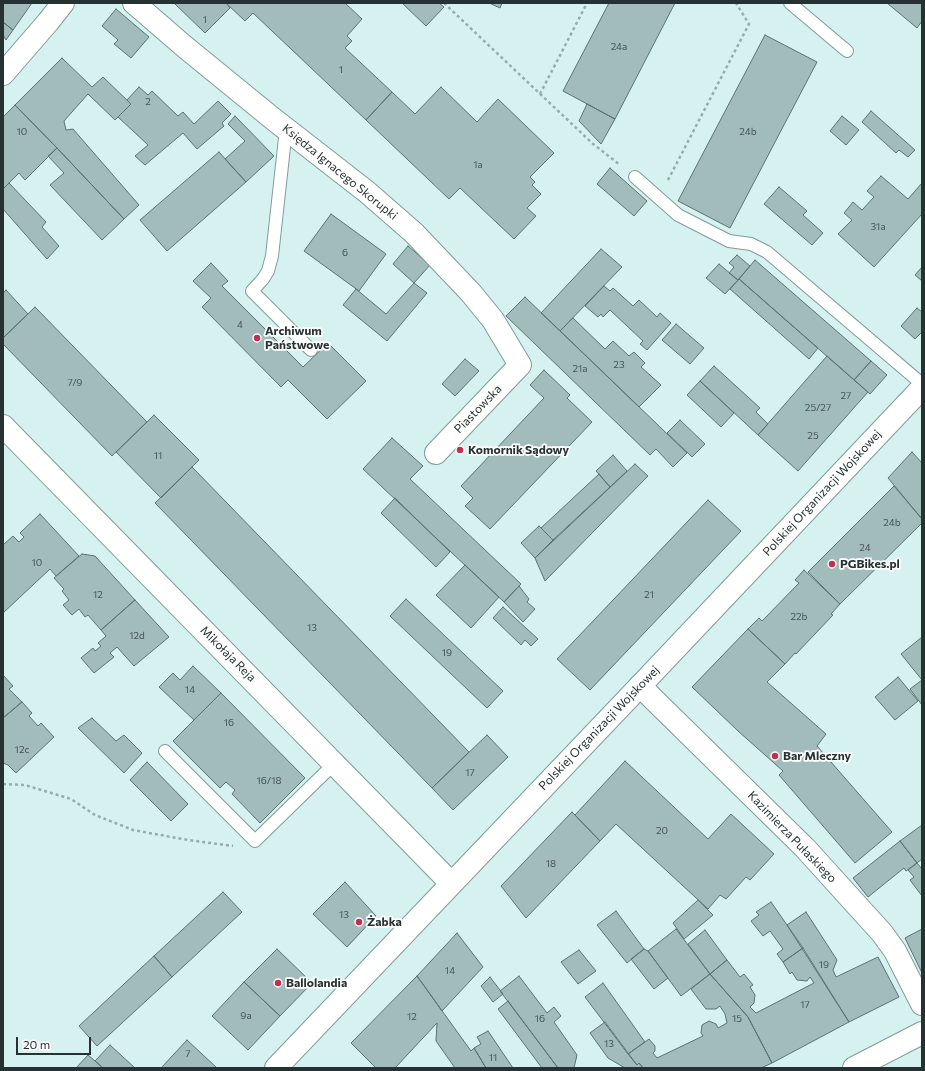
<!DOCTYPE html>
<html>
<head>
<meta charset="utf-8">
<style>
  body { margin:0 }
  #map { position:relative; width:925px; height:1071px; overflow:hidden; background:#d5f2f1; font-family:Commissioner,sans-serif }
  canvas { display:block }
  .frame { position:absolute; inset:0; border:4px solid #263131; pointer-events:none }
  .scale { position:absolute; left:16px; top:1037px; width:75px; height:18px; box-sizing:border-box; border:2px solid #263131; border-top:0; padding-left:5px; font-size:12px; line-height:14px; white-space:nowrap; color:#263131; -webkit-text-stroke:3px #fff; paint-order:stroke }
</style>
</head>
<body>
<div id="map">
<canvas width="925" height="1071"></canvas>
<div class="frame"></div>
<div class="scale">20 m</div>
</div>
<script>
const context = document.querySelector('canvas').getContext('2d');
context.lineJoin = 'round';
function fill(path, color) { context.fillStyle = color; context.fill(path, 'evenodd'); }
const toPath = rows => new Path2D(rows.map(r => 'M' + r).join(''));
function trace(path, color, width, dash) { context.strokeStyle = color; context.lineWidth = width; context.lineCap = dash ? 'butt' : 'round'; context.setLineDash(dash || []); context.stroke(path); }
function write(font, color, halo, rows, align = 'center') {
  context.font = font + ' Commissioner,sans-serif'; context.lineWidth = 3.5; context.setLineDash([]); context.textBaseline = 'middle'; context.strokeStyle = halo; context.fillStyle = color; for (const [text, x, y, turn = 0] of rows) {
    context.save(); context.translate(x, y); context.rotate((+turn || 0) * Math.PI / 180); context.textAlign = isNaN(turn) ? turn : align; if (halo) context.strokeText(text, 0, 0); context.fillText(text, 0, 0); context.restore();
  }
}
const building = toPath([
  [3,3,32,3,13,30,3,22,3,3],
  [174,3,226,3,230,8,205,33,174,3],
  [226,3,345,3,362,19,347,36,352,41,345,48,392,92,366,120,253,13,245,21,226,3],
  [402,3,439,3,444,7,426,26,402,3],
  [489,3,502,3,500,8,489,3],
  [609,3,675,3,615,119,563,91,609,3],
  [887,3,922,3,922,21,917,28,887,3],
  [116,9,149,37,131,58,114,44,118,40,102,26,116,9],
  [3,22,13,30,6,40,3,35,3,22],
  [765,35,817,62,730,228,678,201,765,35],
  [62,58,92,87,103,77,131,104,115,120,88,94,64,121,66,130,73,129,139,205,124,219,57,148,15,105,62,58],
  [139,87,148,95,152,91,178,116,183,112,194,124,218,101,231,114,222,123,224,126,197,149,183,133,145,165,135,156,148,145,118,117,131,104,127,100,139,87],
  [441,87,477,122,498,99,554,153,530,177,535,182,532,185,541,194,527,208,536,216,514,239,460,188,449,199,366,120,392,92,415,114,441,87],
  [587,104,615,119,601,144,579,121,587,104],
  [15,105,57,148,25,180,19,173,3,189,3,117,15,105],
  [871,111,915,150,908,157,899,150,896,153,862,122,871,111],
  [235,116,274,156,246,182,225,159,245,141,228,124,235,116],
  [842,116,859,130,846,145,830,131,842,116],
  [57,148,124,219,102,240,50,185,64,173,48,156,57,148],
  [219,152,246,182,167,251,140,220,219,152],
  [610,168,647,201,634,216,597,184,610,168],
  [881,176,908,199,922,183,922,214,874,267,838,234,852,220,844,213,853,202,862,210,874,197,867,191,881,176],
  [9,183,46,222,42,227,59,246,47,259,3,209,3,189,9,183],
  [779,187,807,211,803,215,823,233,812,245,764,204,779,187],
  [331,214,386,254,359,291,304,251,331,214],
  [408,246,430,265,414,283,393,264,408,246],
  [601,249,622,267,560,331,541,313,601,249],
  [737,255,750,266,738,280,729,273,734,267,729,263,737,255],
  [755,260,871,361,854,380,739,279,755,260],
  [211,263,228,281,222,286,303,367,328,343,366,381,327,419,288,380,281,387,202,307,211,298,193,281,211,263],
  [719,264,738,280,725,294,706,278,719,264],
  [922,267,922,281,915,275,922,267],
  [739,279,818,348,809,359,730,289,739,279],
  [414,283,427,293,387,341,343,305,356,289,386,314,414,283],
  [604,286,610,291,613,288,633,306,639,300,657,317,660,313,671,323,647,350,640,344,643,341,610,310,603,317,601,314,598,317,585,306,604,286],
  [6,290,28,314,3,338,3,293,6,290],
  [525,297,687,453,673,467,656,449,650,455,506,316,525,297],
  [35,307,147,422,112,456,3,344,3,338,35,307],
  [917,308,922,312,922,332,915,339,901,326,917,308],
  [573,318,605,349,613,341,629,356,634,352,645,363,641,367,661,385,639,407,560,331,573,318],
  [676,324,704,348,690,364,662,340,676,324],
  [827,356,868,392,798,471,758,435,827,356],
  [465,359,479,371,455,396,442,384,465,359],
  [871,361,887,375,870,394,854,380,871,361],
  [714,366,760,408,756,412,768,424,758,435,700,381,714,366],
  [544,370,570,395,567,398,592,422,490,529,465,506,473,498,461,486,544,398,530,385,544,370],
  [700,381,734,413,721,427,687,395,700,381],
  [154,415,199,460,161,498,116,452,154,415],
  [680,420,705,444,692,457,667,433,680,420],
  [392,438,423,466,410,479,521,584,504,602,363,469,392,438],
  [912,452,922,463,922,519,888,478,912,452],
  [613,455,627,471,610,487,596,471,613,455],
  [635,464,648,476,545,581,535,558,635,464],
  [192,467,469,752,432,788,155,503,192,467],
  [599,474,610,487,553,540,541,528,599,474],
  [894,486,922,519,922,523,840,604,808,572,894,486],
  [395,498,450,552,436,567,381,513,395,498],
  [708,500,741,531,590,690,557,659,708,500],
  [40,514,79,556,56,576,50,569,3,613,3,545,13,536,19,542,24,537,20,533,40,514],
  [539,526,553,540,535,558,521,543,539,526],
  [82,554,95,556,135,600,101,630,88,615,85,617,79,609,72,615,63,605,69,600,62,591,64,589,54,578,82,554],
  [465,565,499,597,471,628,436,595,465,565],
  [804,570,840,604,831,614,833,615,796,654,795,653,785,664,748,629,759,618,762,621,799,583,795,580,804,570],
  [519,586,529,599,527,602,535,609,523,622,504,602,519,586],
  [406,599,503,691,487,708,390,616,406,599],
  [135,600,169,637,134,666,117,647,110,653,114,657,94,673,81,658,93,648,95,651,101,646,98,643,106,636,101,630,135,600],
  [503,607,538,639,531,646,525,640,521,645,493,618,503,607],
  [748,629,785,664,767,682,826,734,817,746,892,832,855,863,779,775,783,771,738,731,692,687,748,629],
  [922,637,922,680,901,654,922,637],
  [193,666,221,693,194,720,159,687,173,673,180,680,193,666],
  [3,675,13,686,9,689,22,702,3,718,3,675],
  [898,677,918,701,895,720,875,697,898,677],
  [922,680,922,705,910,689,922,680],
  [221,693,305,778,260,823,232,794,235,790,226,782,220,788,173,741,221,693],
  [22,702,32,713,29,716,38,726,41,723,54,737,16,773,8,765,3,763,3,718,22,702],
  [92,718,116,741,124,735,142,753,124,773,78,728,92,718],
  [487,735,508,757,453,810,432,788,487,735],
  [625,761,708,839,731,814,774,854,750,880,746,877,726,899,720,895,708,909,616,824,600,841,575,815,625,761],
  [147,762,188,804,171,821,130,780,147,762],
  [572,812,600,841,526,918,501,886,572,812],
  [922,825,922,859,917,863,900,841,922,825],
  [900,841,917,863,906,871,904,868,868,897,853,878,900,841],
  [917,863,922,869,922,896,910,880,914,877,908,870,917,863],
  [345,882,376,916,347,947,313,914,345,882],
  [223,892,242,912,172,977,154,956,223,892],
  [698,900,713,915,684,939,673,923,698,900],
  [771,902,803,948,783,962,777,954,783,949,770,931,763,936,751,921,759,915,756,912,771,902],
  [616,911,644,949,627,963,597,925,616,911],
  [806,912,837,960,833,970,836,977,878,957,899,997,849,1022,787,925,806,912],
  [676,929,710,974,681,996,648,951,676,929],
  [922,929,922,973,905,938,922,929],
  [705,930,727,960,710,974,688,944,705,930],
  [457,933,483,967,442,1011,417,976,457,933],
  [803,948,849,1022,772,1063,748,1017,710,974,727,960,740,977,744,974,753,985,750,987,755,995,754,1003,750,1007,756,1013,814,983,810,977,807,981,797,980,792,972,790,974,783,962,803,948],
  [277,949,312,983,280,1016,244,982,277,949],
  [644,949,648,951,668,978,654,989,631,959,644,949],
  [579,950,596,971,578,984,561,962,579,950],
  [154,956,172,977,97,1046,79,1026,154,956],
  [710,974,748,1017,772,1063,761,1068,643,1068,639,1063,637,1065,628,1054,649,1039,655,1046,655,1051,653,1053,657,1058,703,1036,701,1033,702,1025,709,1021,716,1024,718,1028,727,1023,725,1014,720,1006,716,1009,706,1009,691,989,710,974],
  [417,976,471,1051,474,1048,486,1068,455,1068,436,1041,437,1023,395,1068,376,1068,351,1043,417,976],
  [519,976,547,1013,554,1007,561,1016,554,1022,577,1055,574,1068,558,1068,500,991,519,976],
  [490,977,503,994,493,1002,481,986,490,977],
  [244,982,280,1016,248,1050,212,1016,244,982],
  [603,983,645,1042,628,1054,585,997,603,983],
  [508,1001,552,1060,558,1068,542,1068,498,1009,508,1001],
  [605,1022,637,1065,639,1063,643,1068,625,1068,608,1058,590,1033,605,1022],
  [488,1031,513,1068,486,1068,474,1048,481,1044,477,1037,488,1031],
  [187,1040,217,1068,161,1068,187,1040],
  [110,1045,135,1068,103,1068,95,1061,110,1045],
  [88,1055,95,1061,103,1068,76,1068,88,1055]
]);
fill(building, '#a1bcbb');
trace(building, '#597272', 1);
const service = toPath([
  [790,3,847,51],
  [286,129,272,256,268,271,263,279,252,291,311,350],
  [635,177,678,215,729,241,751,244,767,252,922,384],
  [165,751,255,841,335,763]
]);
const minor = toPath([
  [134,3,185,47,272,118,367,192,414,233,471,293,493,320,520,365,436,453],
  [3,426,451,883],
  [640,686,805,848,882,933,895,951,922,1004]
]);
const tertiary = toPath([
  [3,74,48,22,63,3],
  [276,1068,640,686,922,388],
  [854,1068,922,1033]
]);
trace(service, '#809b9a', 14);
trace(minor, '#809b9a', 24);
trace(tertiary, '#809b9a', 24);
trace(toPath([
  [444,3,592,143,620,165],
  [540,94,587,3],
  [668,180,749,24,736,3],
  [3,784,25,785,71,799,95,815,133,830,188,840,233,846]
]), '#96acac', 2.5, [3, 3]);
trace(service, '#fff', 12);
trace(minor, '#fff', 22);
trace(tertiary, '#fff', 22);
for (const [x, y, r, color] of [
  [257,338,4,"#c13050"],
  [460,450,4,"#c13050"],
  [832,564,4,"#c13050"],
  [775,756,4,"#c13050"],
  [359,922,4,"#c13050"],
  [278,983,4,"#c13050"]
]) { const dot = new Path2D(); dot.arc(x, y, r, 0, 2 * Math.PI); context.fillStyle = color; context.fill(dot); trace(dot, '#fff', 1.5); }
write('10px', '#455454', null, [
  ["1",205,20],
  ["24a",619,47],
  ["1",341,70],
  ["2",148,102],
  ["10",22,132],
  ["24b",748,132],
  ["1a",478,165],
  ["31a",878,227],
  ["6",345,253],
  ["4",240,325],
  ["23",619,365],
  ["21a",580,369],
  ["7/9",75,383],
  ["27",846,396],
  ["25/27",818,408],
  ["25",813,436],
  ["11",158,456],
  ["24b",892,523],
  ["24",865,548],
  ["10",37,563],
  ["12",98,595],
  ["21",649,595],
  ["22b",799,617],
  ["13",312,628],
  ["12d",137,636],
  ["19",447,653],
  ["14",190,690],
  ["16",229,723],
  ["12c",22,750],
  ["17",470,773],
  ["16/18",269,781],
  ["20",662,831],
  ["18",551,864],
  ["13",344,915],
  ["19",824,965],
  ["14",450,971],
  ["17",805,1005],
  ["9a",246,1016],
  ["12",412,1017],
  ["16",540,1019],
  ["15",737,1019],
  ["13",609,1044],
  ["7",188,1054],
  ["11",493,1058]
]);
write('12px', '#263131', '#fff', [
  ["Księdza Ignacego Skorupki",340,172,39],
  ["Piastowska",478,409,-46],
  ["Polskiej Organizacji Wojskowej",822,493,-47],
  ["Mikołaja Reja",228,654,45],
  ["Polskiej Organizacji Wojskowej",599,728,-46],
  ["Kazimierza Pułaskiego",792,837,46]
]);
write('bold 12px', '#263131', '#fff', [
  ["Archiwum",265,331],
  ["Państwowe",265,345],
  ["Komornik Sądowy",468,450],
  ["PGBikes.pl",840,564],
  ["Bar Mleczny",783,756],
  ["Żabka",367,922],
  ["Ballolandia",286,983]
], 'left');
</script>
</body>
</html>
